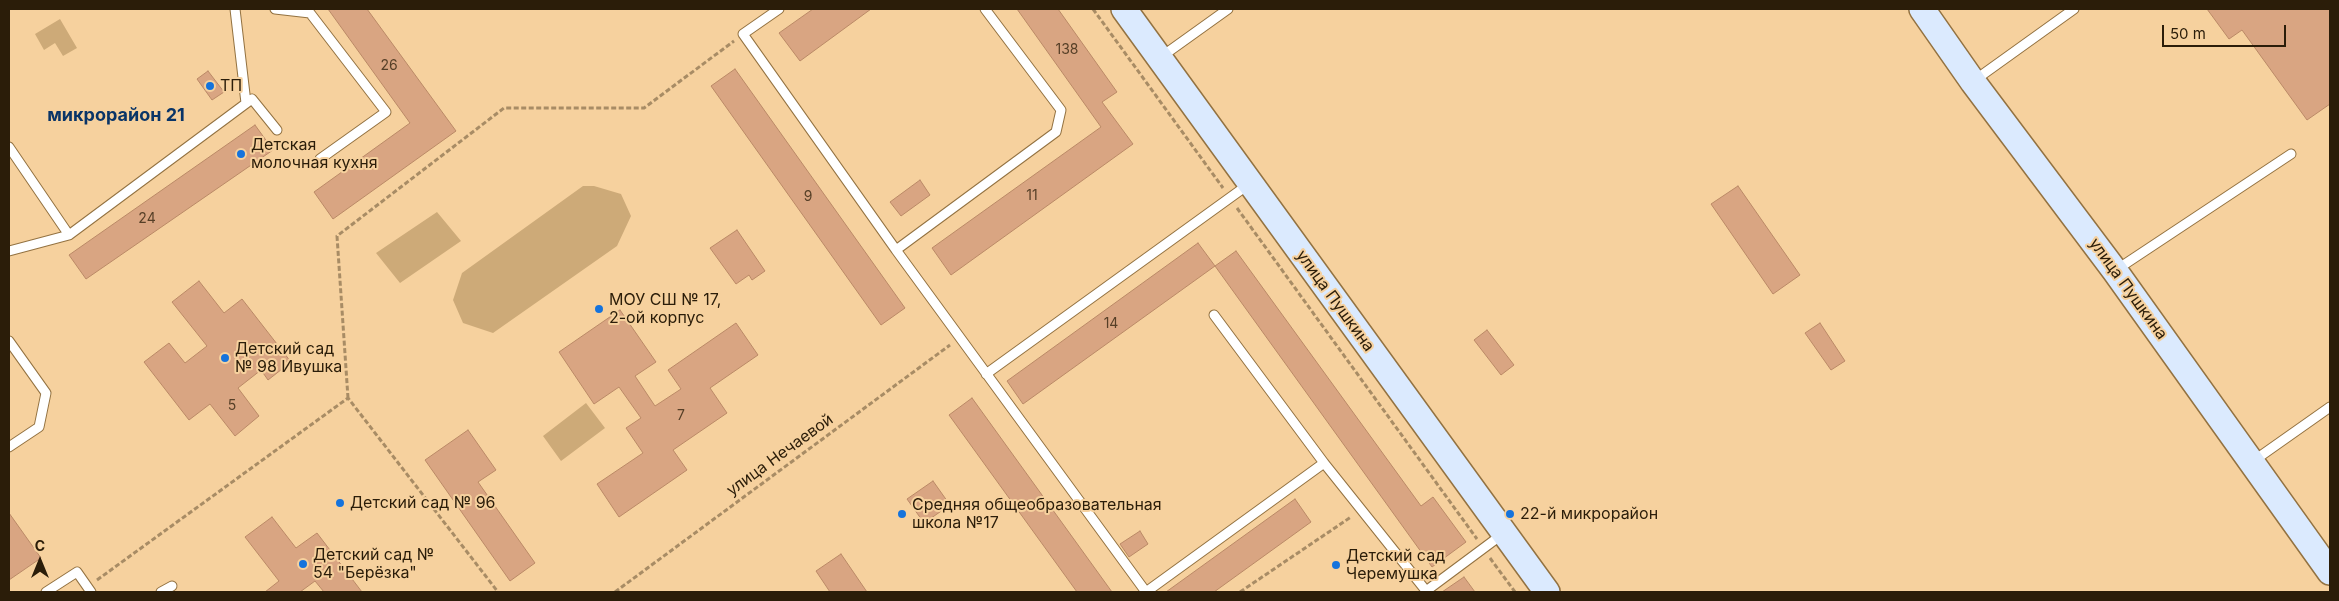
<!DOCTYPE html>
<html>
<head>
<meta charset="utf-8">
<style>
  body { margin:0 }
  #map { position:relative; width:2339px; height:601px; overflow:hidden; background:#f6d19e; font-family:Inter,sans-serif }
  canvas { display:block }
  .frame { position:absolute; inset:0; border:10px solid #2b1d09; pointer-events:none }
  .north { position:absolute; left:15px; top:536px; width:50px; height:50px; -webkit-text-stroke:4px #f6d19e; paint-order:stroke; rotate:0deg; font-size:14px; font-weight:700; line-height:20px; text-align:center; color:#2b1d09 }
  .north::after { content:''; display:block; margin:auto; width:18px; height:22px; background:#2b1d09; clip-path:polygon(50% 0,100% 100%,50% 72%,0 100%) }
  .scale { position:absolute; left:2162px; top:25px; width:124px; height:22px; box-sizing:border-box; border:2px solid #2b1d09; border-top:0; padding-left:6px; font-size:15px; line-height:18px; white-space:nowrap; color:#2b1d09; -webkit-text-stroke:4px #f6d19e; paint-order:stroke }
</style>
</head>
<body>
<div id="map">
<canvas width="2339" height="601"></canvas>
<div class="frame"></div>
<div class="north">С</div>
<div class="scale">50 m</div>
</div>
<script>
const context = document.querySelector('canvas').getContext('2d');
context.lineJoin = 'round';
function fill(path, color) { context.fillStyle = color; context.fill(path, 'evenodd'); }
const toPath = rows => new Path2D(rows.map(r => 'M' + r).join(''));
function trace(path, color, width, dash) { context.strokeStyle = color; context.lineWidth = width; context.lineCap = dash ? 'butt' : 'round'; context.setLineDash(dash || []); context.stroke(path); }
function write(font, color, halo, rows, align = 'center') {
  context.font = font + ' Inter,sans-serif'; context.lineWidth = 4; context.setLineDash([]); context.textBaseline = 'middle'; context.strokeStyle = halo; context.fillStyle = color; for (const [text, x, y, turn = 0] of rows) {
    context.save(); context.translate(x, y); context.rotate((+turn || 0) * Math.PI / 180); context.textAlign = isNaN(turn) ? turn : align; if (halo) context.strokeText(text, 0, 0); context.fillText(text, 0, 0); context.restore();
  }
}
fill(toPath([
  [60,19,77,48,63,56,55,43,44,50,35,34],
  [583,186,594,186,621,194,631,216,617,246,493,333,463,323,453,300,462,273],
  [437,212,461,241,400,283,376,253],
  [586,403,605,428,561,461,543,436]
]), '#cdaa78');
const building = toPath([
  [328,9,367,9,456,131,333,219,314,192,410,123,328,9],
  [813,9,871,9,800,61,779,33,813,9],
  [1017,9,1058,9,1117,92,1102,102,1133,144,951,275,932,248,1101,127,1017,9],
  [2207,9,2330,9,2330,104,2307,120,2242,30,2229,39,2207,9],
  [735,69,905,308,881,325,711,86,735,69],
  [208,71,224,92,212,100,197,79,208,71],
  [255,125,273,150,86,279,69,255,255,125],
  [920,180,930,195,901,216,890,202,920,180],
  [1738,186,1800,275,1773,294,1711,204,1738,186],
  [737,230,765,271,752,280,749,275,736,284,710,248,737,230],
  [1198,243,1215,266,1023,404,1007,381,1198,243],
  [1236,251,1421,506,1433,497,1466,542,1432,567,1215,266,1236,251],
  [199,281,224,313,242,299,291,362,268,380,261,370,238,388,259,416,235,436,210,404,189,420,144,362,169,343,185,363,207,346,172,302,199,281],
  [620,310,656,362,635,376,655,406,681,389,668,370,736,323,758,355,710,388,727,413,673,450,687,470,619,517,597,484,643,453,626,428,641,418,619,387,594,404,559,352,620,310],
  [1820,323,1845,361,1831,370,1805,333,1820,323],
  [1487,330,1514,365,1501,375,1474,340,1487,330],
  [972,398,1112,592,1077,592,949,415,972,398],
  [468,430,496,470,478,482,535,563,510,581,425,460,468,430],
  [933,481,950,505,924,523,907,499,933,481],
  [1295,499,1311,522,1214,592,1166,592,1295,499],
  [9,513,41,558,9,580,9,513],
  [272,517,296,548,317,533,362,592,324,592,315,581,300,592,265,592,279,581,245,537,272,517],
  [1140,531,1148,544,1129,557,1120,544,1140,531],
  [841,554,867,592,830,592,816,571,841,554],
  [1464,577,1475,592,1442,592,1464,577]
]);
fill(building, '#d9a582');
trace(building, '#ba8966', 1);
const lane = toPath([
  [235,9,246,103],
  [275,9,310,13,386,112,320,159],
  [779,9,743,34,896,250,1056,132,1061,110,985,9],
  [1161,57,1228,9],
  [1975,80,2074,9],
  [9,147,69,235],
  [896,250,1146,592],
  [9,251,69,235,252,99,277,130],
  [2116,270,2291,154],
  [1214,315,1324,463,1427,592],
  [9,341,46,393,39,427,9,447],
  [986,374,1249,184],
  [2252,462,2330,407],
  [1426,591,1504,533],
  [46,592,77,572,91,592],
  [161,592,172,586],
  [1146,592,1324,463]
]);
const secondary = toPath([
  [1124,9,1547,592],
  [1922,9,1973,82,2115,271,2330,572]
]);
trace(lane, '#937241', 11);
trace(secondary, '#937241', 28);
trace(toPath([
  [1093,9,1223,188],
  [1237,208,1477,539],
  [348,398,337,236,504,108,644,108,734,41],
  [1490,558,1515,592],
  [97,580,348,398,498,592],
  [615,592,950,345],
  [1240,592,1351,517]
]), '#a88c65', 3, [5, 2.5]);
trace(lane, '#fff', 9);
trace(secondary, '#dbeafe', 25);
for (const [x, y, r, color] of [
  [210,86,5,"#1573dc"],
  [241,154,5,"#1573dc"],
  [599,309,5,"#1573dc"],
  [225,358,5,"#1573dc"],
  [340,503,5,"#1573dc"],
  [902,514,5,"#1573dc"],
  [1510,514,5,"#1573dc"],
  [303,564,5,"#1573dc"],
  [1336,565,5,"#1573dc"]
]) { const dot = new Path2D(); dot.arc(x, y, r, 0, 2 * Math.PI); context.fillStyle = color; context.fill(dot); trace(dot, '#f6d19e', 2); }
write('14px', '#563f27', null, [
  ["138",1067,50],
  ["26",389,66],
  ["11",1032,196],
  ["9",808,197],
  ["24",147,219],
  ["14",1111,324],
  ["5",232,406],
  ["7",681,416]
]);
write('16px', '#2b1d09', '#f6d19e', [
  ["ТП",220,86],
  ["Детская",251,145],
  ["молочная кухня",251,163],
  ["МОУ СШ № 17,",609,300],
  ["2-ой корпус",609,318],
  ["Детский сад",235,349],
  ["№ 98 Ивушка",235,367],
  ["Детский сад № 96",350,503],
  ["Средняя общеобразовательная",912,505],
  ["школа №17",912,523],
  ["22-й микрорайон",1520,514],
  ["Детский сад №",313,555],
  ["54 \"Берёзка\"",313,573],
  ["Детский сад",1346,556],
  ["Черемушка",1346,574]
], 'left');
write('16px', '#2b1d09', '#f6d19e', [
  ["улица Пушкина",2128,289,54],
  ["улица Пушкина",1335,301,54],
  ["улица Нечаевой",780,455,-36]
]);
write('bold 18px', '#093467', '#f6d19e', [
  ["микрорайон 21",116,116]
]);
</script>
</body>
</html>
